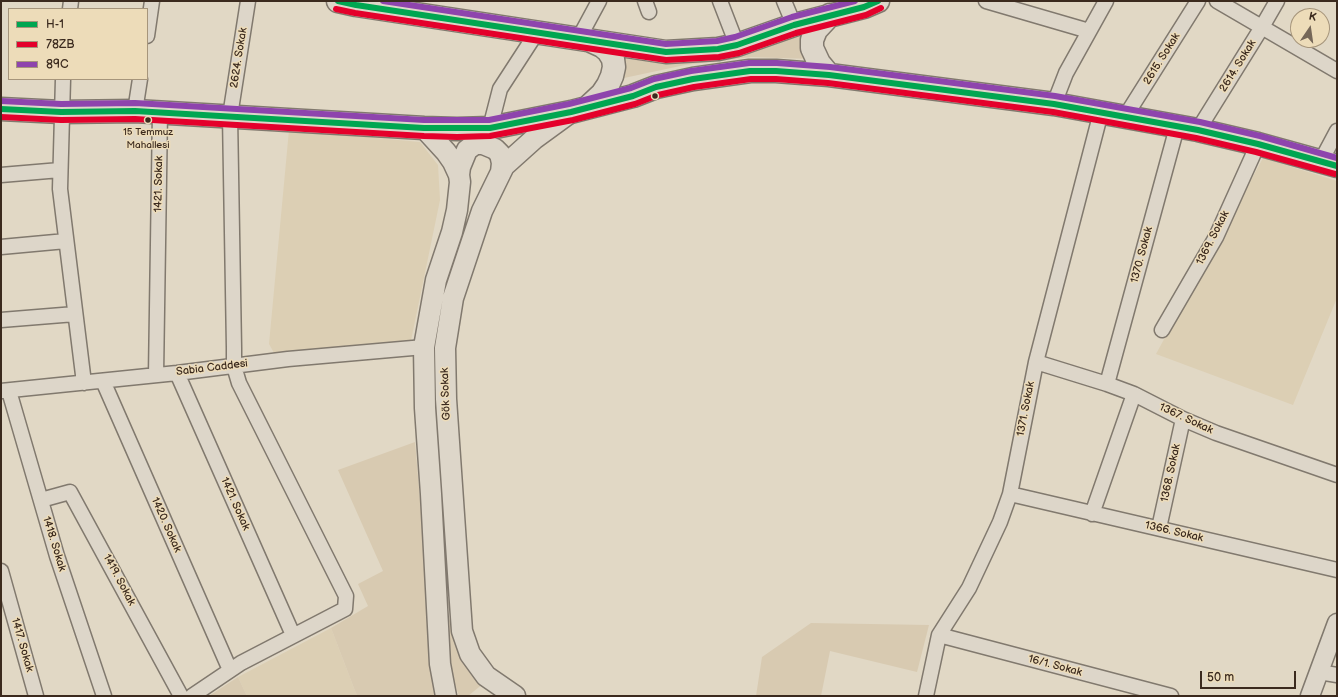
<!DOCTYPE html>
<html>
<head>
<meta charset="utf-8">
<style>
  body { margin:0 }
  #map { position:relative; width:1338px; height:697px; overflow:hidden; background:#e1d8c5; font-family:"Balsamiq Sans",sans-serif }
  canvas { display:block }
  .frame { position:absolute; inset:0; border:2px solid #3b2a1e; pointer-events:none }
  .legend { position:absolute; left:8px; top:8px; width:140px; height:72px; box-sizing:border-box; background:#eddcb9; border:1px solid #a6957b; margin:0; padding:5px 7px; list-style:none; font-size:12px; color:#3b2a1e }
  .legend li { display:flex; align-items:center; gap:8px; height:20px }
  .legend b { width:20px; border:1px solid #a6957b }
  .north { position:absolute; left:1290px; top:8px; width:40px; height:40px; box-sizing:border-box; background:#eddcb9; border:1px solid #a6957b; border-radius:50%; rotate:13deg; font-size:11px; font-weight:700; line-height:16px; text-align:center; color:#3b2a1e }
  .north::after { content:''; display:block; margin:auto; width:14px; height:18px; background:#756758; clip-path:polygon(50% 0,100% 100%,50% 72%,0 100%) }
  .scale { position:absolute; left:1200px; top:671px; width:96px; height:18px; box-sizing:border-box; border:2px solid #3b2a1e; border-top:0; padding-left:5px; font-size:12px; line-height:14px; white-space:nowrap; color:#3b2a1e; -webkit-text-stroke:3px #eddcb9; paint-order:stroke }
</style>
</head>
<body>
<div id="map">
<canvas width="1338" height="697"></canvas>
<div class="frame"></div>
<ul class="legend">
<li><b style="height:5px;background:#00a651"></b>H-1</li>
<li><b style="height:5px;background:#e4002b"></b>78ZB</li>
<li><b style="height:5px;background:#8e44ad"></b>89C</li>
</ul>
<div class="north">K</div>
<div class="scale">50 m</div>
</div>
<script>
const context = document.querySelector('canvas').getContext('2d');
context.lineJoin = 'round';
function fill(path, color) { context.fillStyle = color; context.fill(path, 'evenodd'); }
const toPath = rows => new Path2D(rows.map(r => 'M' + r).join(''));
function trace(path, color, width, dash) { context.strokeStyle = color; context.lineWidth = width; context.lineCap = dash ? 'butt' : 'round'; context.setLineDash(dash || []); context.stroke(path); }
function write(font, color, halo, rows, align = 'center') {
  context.font = font + ' "Balsamiq Sans",sans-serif'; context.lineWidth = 3; context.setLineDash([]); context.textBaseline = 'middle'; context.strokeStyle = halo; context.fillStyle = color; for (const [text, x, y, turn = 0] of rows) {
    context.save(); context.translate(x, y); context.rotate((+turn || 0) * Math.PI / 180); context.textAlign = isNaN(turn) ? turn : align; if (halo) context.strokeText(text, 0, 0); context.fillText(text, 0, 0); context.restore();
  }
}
fill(toPath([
  [289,130,420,142,438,165,440,200,408,355,282,367,269,344],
  [1263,158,1337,181,1337,298,1293,405,1156,354],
  [331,628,357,696,247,696,238,677]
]), '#dccfb4');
fill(toPath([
  [804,31,811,59,751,57,685,65,624,78,626,65,624,55],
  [415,442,437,696,357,696,331,628,368,606,358,584,383,571,338,470],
  [449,618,460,652,484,683,468,696,459,696,452,676,448,648],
  [811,623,929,625,917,672,830,651,821,696,756,696,762,657],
  [238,677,247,696,209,696]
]), '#d8cab1');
const minor = toPath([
  [645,1,649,12],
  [720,1,737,45],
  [784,1,794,25],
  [986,1,1089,31],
  [1217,1,1337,71],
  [70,9,71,1],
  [147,36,152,1],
  [579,38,599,1],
  [63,79,60,189,84,383],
  [1054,104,1066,73,1106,1],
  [135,111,140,79],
  [1125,117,1198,1],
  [490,128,500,89,537,32],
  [1198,130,1262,27,1277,1],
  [1321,161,1337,131],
  [1,175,60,170],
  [1,247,66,241],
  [1,320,75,314],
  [1162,330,1216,237,1258,144],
  [1036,362,1107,384,1134,394,1183,419,1216,433,1337,475],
  [177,373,293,635],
  [156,375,160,112],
  [103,381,230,670],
  [1107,384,1177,127],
  [1,391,177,373,288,359,424,347],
  [9,391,57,556,104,696],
  [1010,494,1337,570],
  [41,500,70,492,181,696],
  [1092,514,1134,394],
  [1159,528,1183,419],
  [1,571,36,696],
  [939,635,1171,696],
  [1319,672,1337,675],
  [192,696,241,663,345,609,346,596,239,383,234,366,234,348,230,116,248,1],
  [926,696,939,635,969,588,1000,522,1010,494,1036,362,1101,112]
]);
const tertiary = toPath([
  [1310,696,1337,623]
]);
const secondary = toPath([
  [424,128,446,152,453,162,459,175,460,182,457,210,452,232,436,280,424,347,425,408,431,494,440,664,446,696],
  [459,175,460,167,467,150,475,144,483,144,495,149,500,154,502,163,501,172],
  [515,696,486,676,470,654,462,631,446,399,445,348,453,298,482,211,504,166,534,139,571,112]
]);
const primary = toPath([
  [338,1,356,5,666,52,718,49,737,45,794,25,864,7,878,1],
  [829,75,819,63,812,48,812,40,816,30,830,15],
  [588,107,602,94,608,85,612,76,614,67,613,59,608,51,602,46,591,41],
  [1,109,61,112,135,111,424,128,457,129,490,128,571,112,633,96,656,87,693,79,750,71,776,71,829,75,1054,104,1198,130,1258,144,1337,166]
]);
trace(minor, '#81796e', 17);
trace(tertiary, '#81796e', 21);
trace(secondary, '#81796e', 23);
trace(primary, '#81796e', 25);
trace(minor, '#ddd6c9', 14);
trace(tertiary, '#ddd6c9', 18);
trace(secondary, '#ddd6c9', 20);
trace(primary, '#ddd6c9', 22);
trace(toPath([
  [338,1,356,5,666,52,718,49,737,45,794,25,864,7,878,1],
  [1,109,61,112,135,111,424,128,490,128,571,112,633,96,656,87,693,79,750,71,776,71,829,75,1054,104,1198,130,1258,144,1337,166]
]), '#00a651', 6);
trace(toPath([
  [336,9,355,13,666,60,719,57,739,53,796,33,866,15,881,8],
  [1,117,61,120,135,119,424,136,457,137,490,136,573,120,635,104,658,95,694,87,751,79,776,79,828,83,1053,112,1196,138,1256,152,1335,174]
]), '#e4002b', 6);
trace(toPath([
  [383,1,666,44,717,41,735,37,792,17,855,1],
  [1,101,61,104,135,103,424,120,489,120,569,104,631,88,654,79,691,71,749,63,777,63,830,67,1055,96,1200,122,1260,136,1337,158]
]), '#8e44ad', 6);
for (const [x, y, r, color] of [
  [655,96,3.5,"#3b2a1e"],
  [148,120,3.5,"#3b2a1e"]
]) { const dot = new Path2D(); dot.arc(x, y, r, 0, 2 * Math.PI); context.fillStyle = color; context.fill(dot); trace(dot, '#eddcb9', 1.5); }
write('10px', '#3b2a1e', '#eddcb9', [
  ["15 Temmuz",148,132],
  ["Mahallesi",148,145]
]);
write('11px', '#3b2a1e', '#eddcb9', [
  ["2624. Sokak",239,58,-81],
  ["2615. Sokak",1162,59,-58],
  ["2614. Sokak",1238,66,-58],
  ["1421. Sokak",159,184,-89],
  ["1369. Sokak",1213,238,-63],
  ["1370. Sokak",1142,255,-75],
  ["Sabia Caddesi",212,368,-7],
  ["Gök Sokak",446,394,-92],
  ["1371. Sokak",1026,409,-79],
  ["1367. Sokak",1186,419,25],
  ["1368. Sokak",1171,473,-78],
  ["1421. Sokak",235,504,66],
  ["1420. Sokak",166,525,66],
  ["1366. Sokak",1174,532,13],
  ["1418. Sokak",54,544,73],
  ["1419. Sokak",119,580,62],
  ["1417. Sokak",22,645,74],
  ["16/1. Sokak",1055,666,15]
]);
</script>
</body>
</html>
